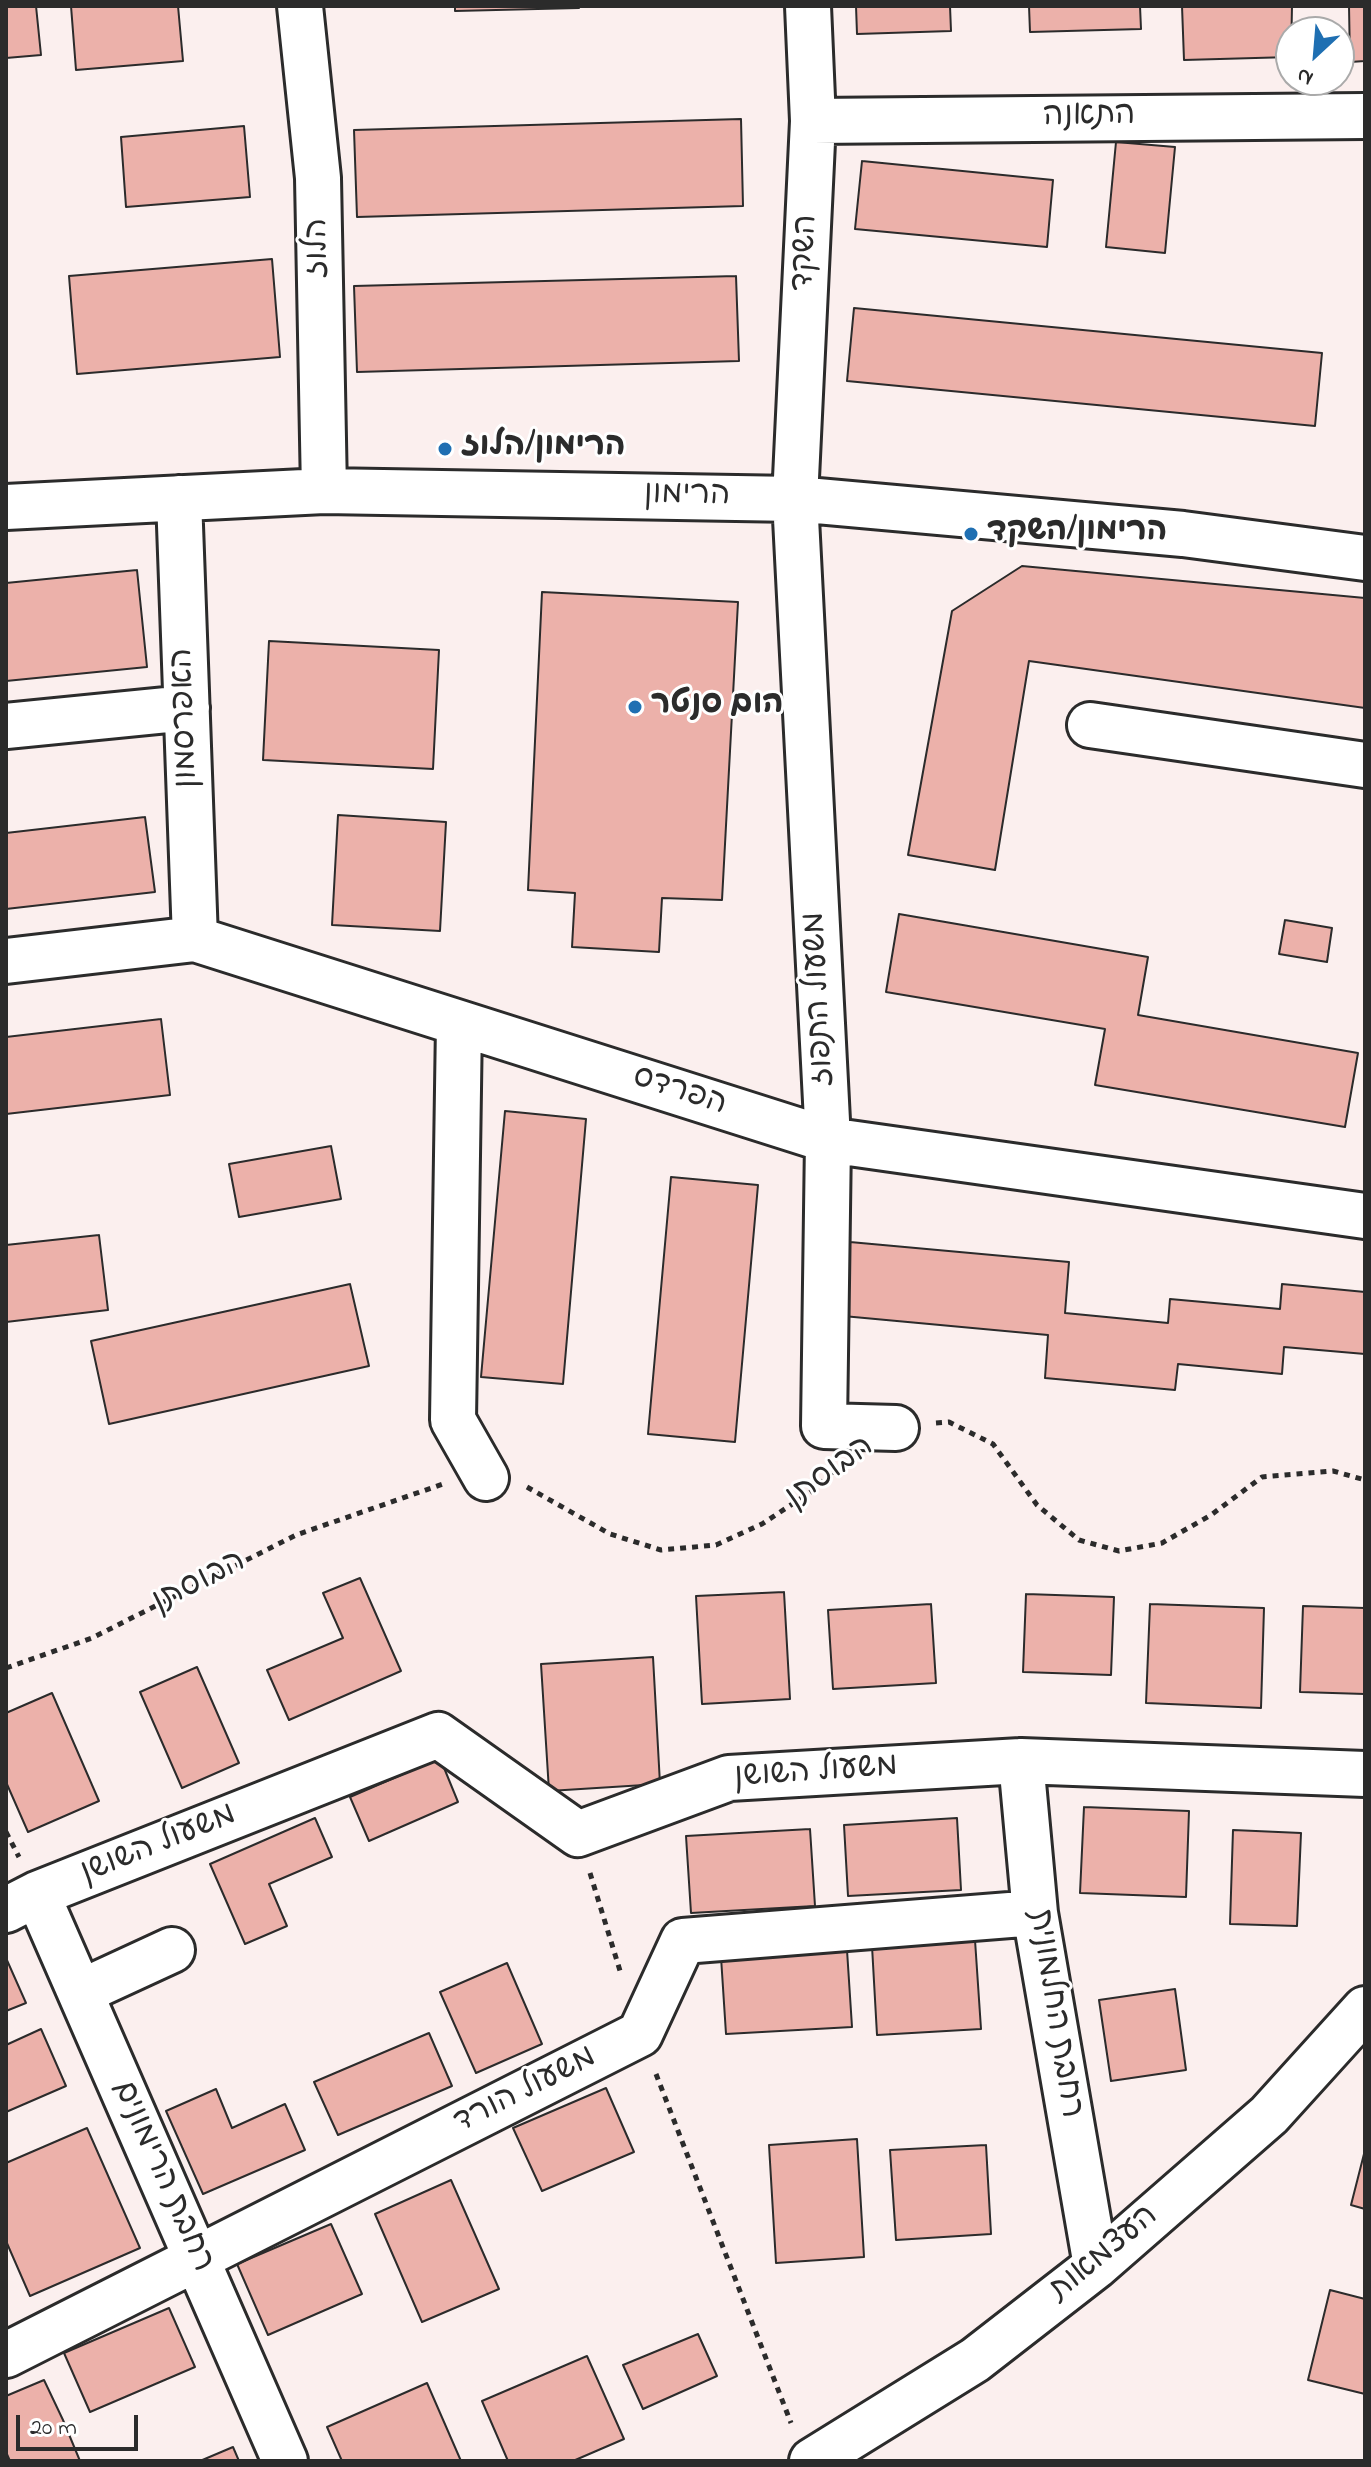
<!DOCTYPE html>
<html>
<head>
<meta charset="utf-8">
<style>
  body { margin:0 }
  #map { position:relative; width:1371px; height:2467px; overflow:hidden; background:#fbefee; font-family:"Indie Flower",sans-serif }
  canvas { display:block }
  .frame { position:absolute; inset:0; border:8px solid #2b2b2b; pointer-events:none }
  .north { position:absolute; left:1275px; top:16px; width:80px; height:80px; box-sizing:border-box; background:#fff; border:2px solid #aaa; border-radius:50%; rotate:206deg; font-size:22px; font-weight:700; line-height:32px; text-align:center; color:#2b2b2b }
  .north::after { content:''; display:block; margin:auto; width:28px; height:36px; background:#1f6fb2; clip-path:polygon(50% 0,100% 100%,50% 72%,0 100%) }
  .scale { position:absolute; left:16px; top:2415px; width:122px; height:36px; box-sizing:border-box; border:4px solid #2b2b2b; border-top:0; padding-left:10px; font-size:24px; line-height:28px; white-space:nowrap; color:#2b2b2b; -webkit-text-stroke:6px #fff; paint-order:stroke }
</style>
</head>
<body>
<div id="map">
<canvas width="1371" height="2467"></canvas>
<div class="frame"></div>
<div class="north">N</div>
<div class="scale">20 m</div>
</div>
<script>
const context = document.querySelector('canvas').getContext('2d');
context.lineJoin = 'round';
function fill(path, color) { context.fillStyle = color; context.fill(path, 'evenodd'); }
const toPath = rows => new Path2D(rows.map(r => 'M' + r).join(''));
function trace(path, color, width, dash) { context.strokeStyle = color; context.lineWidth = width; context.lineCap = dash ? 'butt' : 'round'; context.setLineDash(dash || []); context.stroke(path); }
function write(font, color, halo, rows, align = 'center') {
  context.font = font + ' "Indie Flower","Playpen Sans Hebrew",sans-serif'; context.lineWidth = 6; context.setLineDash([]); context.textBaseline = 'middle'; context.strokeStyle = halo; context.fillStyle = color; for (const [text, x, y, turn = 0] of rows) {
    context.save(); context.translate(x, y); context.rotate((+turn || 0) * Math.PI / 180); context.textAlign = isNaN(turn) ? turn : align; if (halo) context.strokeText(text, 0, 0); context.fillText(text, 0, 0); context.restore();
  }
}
const building = toPath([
  [6,6,36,6,41,55,6,58,6,6],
  [71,6,178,6,183,61,76,70,71,6],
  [455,6,579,6,579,8,455,11,455,6],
  [856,6,950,6,951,31,857,34,856,6],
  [1029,6,1140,6,1141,29,1030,32,1029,6],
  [1182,6,1292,6,1291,57,1184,60,1182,6],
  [1349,6,1365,6,1365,61,1350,62,1349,6],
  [741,119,743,206,357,217,354,130,741,119],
  [244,126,250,197,126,207,121,137,244,126],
  [1116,142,1175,147,1165,253,1106,247,1116,142],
  [862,161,1053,180,1047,247,855,229,862,161],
  [272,259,280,357,77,374,69,276,272,259],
  [736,276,739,361,357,372,354,286,736,276],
  [854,308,1322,353,1315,426,847,381,854,308],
  [1022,566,1365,598,1365,708,1029,661,995,870,908,855,952,611,1022,566],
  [137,570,147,667,6,681,6,583,137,570],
  [542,592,738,602,722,900,662,898,659,952,572,947,575,893,528,890,542,592],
  [269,641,439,650,433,769,263,760,269,641],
  [338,815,446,822,440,931,332,925,338,815],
  [145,817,155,892,6,909,6,833,145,817],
  [899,914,1148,957,1138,1015,1358,1053,1345,1127,1095,1085,1105,1029,886,992,899,914],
  [1285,920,1332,928,1327,962,1279,954,1285,920],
  [161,1019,170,1095,6,1114,6,1037,161,1019],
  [505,1111,586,1119,563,1384,481,1377,505,1111],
  [331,1146,341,1199,239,1217,229,1164,331,1146],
  [671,1177,758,1185,735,1442,648,1434,671,1177],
  [99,1235,108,1310,6,1322,6,1245,99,1235],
  [850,1242,1069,1262,1065,1313,1168,1323,1170,1299,1280,1309,1282,1284,1365,1292,1365,1354,1284,1347,1282,1374,1178,1364,1175,1390,1045,1378,1048,1335,843,1316,850,1242],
  [350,1284,369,1366,109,1424,91,1341,350,1284],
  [360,1578,401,1671,289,1720,267,1670,343,1638,323,1593,360,1578],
  [784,1592,790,1699,702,1704,696,1596,784,1592],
  [1026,1594,1114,1597,1111,1675,1023,1672,1026,1594],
  [931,1604,936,1683,833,1689,828,1610,931,1604],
  [1150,1604,1264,1608,1261,1708,1146,1703,1150,1604],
  [1303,1606,1365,1608,1365,1694,1300,1692,1303,1606],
  [653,1657,660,1784,549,1791,541,1664,653,1657],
  [197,1667,239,1763,182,1788,140,1692,197,1667],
  [52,1693,99,1801,28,1832,6,1782,6,1713,52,1693],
  [440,1758,458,1802,369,1841,350,1797,440,1758],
  [1084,1807,1189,1811,1186,1897,1080,1893,1084,1807],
  [315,1818,332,1857,269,1884,287,1926,245,1944,210,1864,315,1818],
  [957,1818,961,1890,848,1896,844,1825,957,1818],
  [810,1829,815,1906,691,1913,686,1836,810,1829],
  [1233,1830,1301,1833,1297,1926,1230,1924,1233,1830],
  [975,1940,981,2029,877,2035,872,1946,975,1940],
  [847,1950,852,2027,726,2034,721,1957,847,1950],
  [6,1958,26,2003,6,2011,6,1958],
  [507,1963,542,2044,476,2073,440,1992,507,1963],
  [1175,1989,1186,2070,1111,2081,1099,2000,1175,1989],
  [41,2029,66,2086,6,2112,6,2045,41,2029],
  [429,2033,452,2086,338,2135,314,2082,429,2033],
  [606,2088,634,2152,542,2191,513,2128,606,2088],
  [216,2089,232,2128,285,2104,305,2150,203,2194,166,2111,216,2089],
  [87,2128,140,2248,30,2296,6,2241,6,2163,87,2128],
  [857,2139,864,2257,776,2263,769,2145,857,2139],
  [986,2145,991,2234,896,2240,890,2150,986,2145],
  [1365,2150,1365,2209,1351,2205,1365,2150],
  [451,2180,499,2289,422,2322,375,2214,451,2180],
  [331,2224,362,2294,268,2335,237,2264,331,2224],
  [1330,2290,1365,2299,1365,2394,1308,2380,1330,2290],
  [169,2308,195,2367,90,2412,64,2353,169,2308],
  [698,2334,717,2376,643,2409,623,2365,698,2334],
  [587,2356,624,2439,573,2461,508,2461,482,2401,587,2356],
  [44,2380,63,2420,80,2461,10,2461,6,2452,6,2396,44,2380],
  [427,2383,461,2461,342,2461,327,2427,427,2383],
  [233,2447,239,2461,200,2461,233,2447]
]);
fill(building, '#ecb1aa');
trace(building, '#2b2b2b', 2);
const minor = toPath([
  [300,6,318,178,324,491],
  [808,6,813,121,795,499,828,1140,824,1426,896,1428],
  [813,121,1365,116],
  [179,498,195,939],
  [6,507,324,491,795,499,1183,534,1365,558],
  [1090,725,1365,765],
  [6,726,187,708],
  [6,961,195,939,828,1140,1365,1216],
  [459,1023,453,1420,486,1478],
  [1021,1761,1035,1913,1096,2266],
  [37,1894,285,2461],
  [6,1910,37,1894,438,1735,578,1834,729,1778,1021,1761,1365,1774],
  [81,1992,172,1950],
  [6,2355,640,2034,683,1941,1035,1913],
  [812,2461,975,2360,1096,2266,1269,2115,1365,2009]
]);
trace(minor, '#2b2b2b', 50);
trace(toPath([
  [936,1423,949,1422,993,1444,1037,1505,1079,1540,1119,1551,1162,1543,1211,1515,1262,1477,1333,1471,1365,1480],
  [527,1487,610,1534,661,1550,716,1545,762,1524,812,1491,835,1470],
  [6,1668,92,1638,296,1535,443,1484],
  [6,1832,19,1857],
  [590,1873,621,1974],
  [656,2074,791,2423]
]), '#2b2b2b', 5, [6, 6]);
trace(minor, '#fff', 44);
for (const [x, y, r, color] of [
  [445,449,8,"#1f6fb2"],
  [971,534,8,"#1f6fb2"],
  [635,707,8,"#1f6fb2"]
]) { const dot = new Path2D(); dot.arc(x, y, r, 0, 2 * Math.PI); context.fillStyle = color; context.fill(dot); trace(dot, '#fff', 3); }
write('32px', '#2b2b2b', '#fff', [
  ["התאנה",1089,118,-1],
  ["הלוז",320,248,-91],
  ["השקד",807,253,-87],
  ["הרימון",687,497,1],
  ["האפרסמון",187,718,-92],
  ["משעול התפוז",821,999,-93],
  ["הפרדס",679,1093,18],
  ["הבוסתן",831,1474,-36],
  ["הבוסתן",200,1584,-27],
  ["משעול השושן",816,1774,-4],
  ["משעול השושן",159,1846,-22],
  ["רחבת החלמונית",1053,2014,81],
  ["משעול הורד",526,2092,-27],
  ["רחבת הרימונים",161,2177,66],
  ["העצמאות",1105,2255,-40]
]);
write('bold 32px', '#2b2b2b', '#fff', [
  ["הרימון/הלוז",461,449],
  ["הרימון/השקד",987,534],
  ["הום סנטר",651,707]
], 'left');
</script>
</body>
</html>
